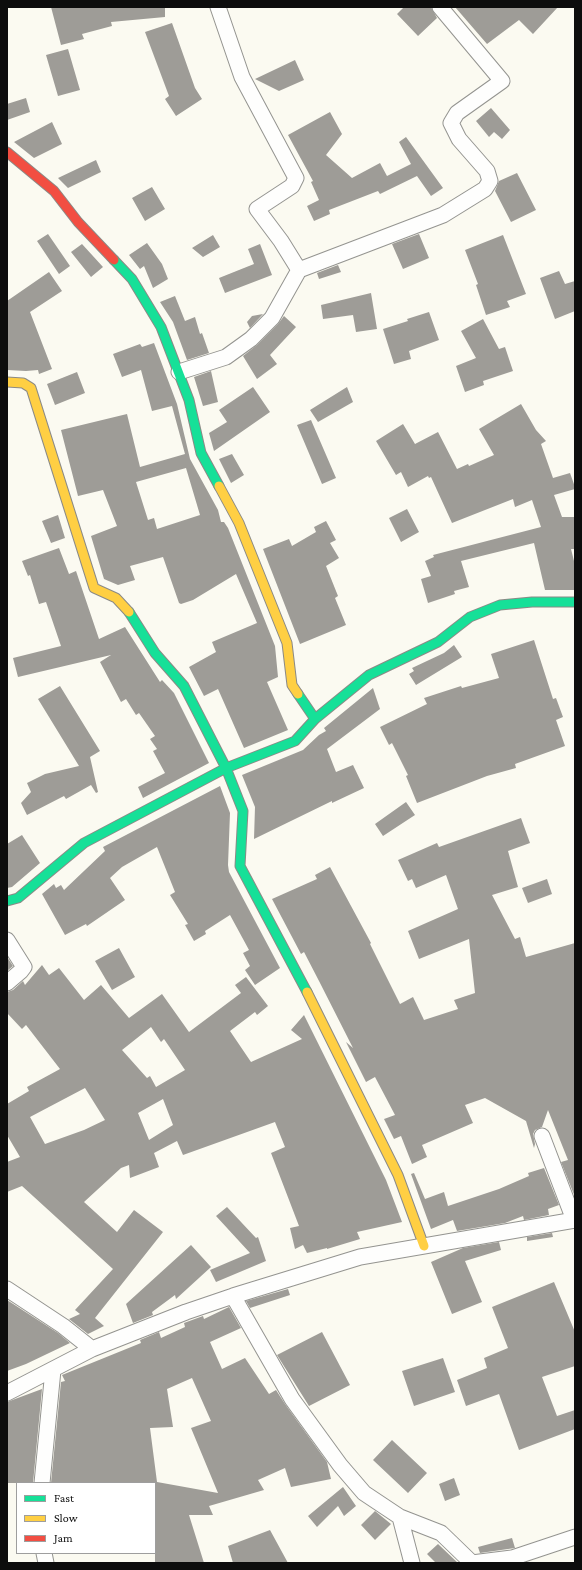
<!DOCTYPE html>
<html>
<head>
<meta charset="utf-8">
<style>
  body { margin:0 }
  #map { position:relative; width:582px; height:1570px; overflow:hidden; background:#fbfaf1; font-family:"Crimson Pro",serif }
  canvas { display:block }
  .frame { position:absolute; inset:0; border:8px solid #0d0d0d; pointer-events:none }
  .legend { position:absolute; left:16px; top:1482px; width:140px; height:72px; box-sizing:border-box; background:#fff; border:1px solid #9e9e9e; margin:0; padding:5px 7px; list-style:none; font-size:12px; color:#0d0d0d }
  .legend li { display:flex; align-items:center; gap:8px; height:20px }
  .legend b { width:20px; border:1px solid #9e9e9e }
</style>
</head>
<body>
<div id="map">
<canvas width="582" height="1570"></canvas>
<div class="frame"></div>
<ul class="legend">
<li><b style="height:5px;background:#16e098"></b>Fast</li>
<li><b style="height:5px;background:#ffcf43"></b>Slow</li>
<li><b style="height:5px;background:#f24e42"></b>Jam</li>
</ul>
</div>
<script>
const context = document.querySelector('canvas').getContext('2d');
context.lineJoin = 'round';
function fill(path, color) { context.fillStyle = color; context.fill(path, 'evenodd'); }
const toPath = rows => new Path2D(rows.map(r => 'M' + r).join(''));
function trace(path, color, width, dash) { context.strokeStyle = color; context.lineWidth = width; context.lineCap = dash ? 'butt' : 'round'; context.setLineDash(dash || []); context.stroke(path); }
fill(toPath([
  [51,7,165,7,165,17,111,22,112,26,82,34,84,39,61,45],
  [404,7,431,7,437,18,418,36,397,14],
  [455,7,558,7,533,34,519,20,487,44],
  [172,23,195,88,202,99,176,116,165,99,169,96,145,32],
  [68,49,80,90,58,96,46,55],
  [295,60,304,80,279,91,255,79],
  [26,98,30,112,7,120,7,104],
  [491,108,510,130,502,139,494,132,489,137,476,121],
  [330,112,342,134,326,155,352,178,380,163,387,176,411,164,399,142,406,137,443,188,431,196,417,176,380,194,378,191,329,210,330,214,314,221,307,206,319,200,311,182,313,181,288,135],
  [52,122,62,144,34,158,14,142],
  [96,160,101,172,68,188,58,178],
  [517,173,536,210,511,222,495,191,499,181],
  [152,187,165,209,145,221,132,198],
  [48,234,70,266,59,274,37,241],
  [419,234,429,258,403,269,392,244],
  [213,235,220,247,203,257,192,248],
  [503,235,526,294,507,301,510,307,486,315,476,285,478,284,465,250],
  [147,243,162,264,168,279,153,288,144,266,140,269,129,255],
  [82,244,103,267,91,277,71,252],
  [260,244,272,275,225,293,219,278,254,264,248,249],
  [338,265,341,272,319,279,317,273],
  [559,271,565,284,575,281,575,311,555,319,540,278],
  [49,272,62,291,30,312,52,369,39,374,38,370,26,371,7,370,7,301],
  [371,293,377,329,356,332,353,315,323,319,321,305],
  [175,296,185,321,195,317,200,334,202,333,209,353,187,360,173,322,160,302],
  [429,312,439,340,409,351,411,359,394,364,383,329,408,321,407,319],
  [263,314,250,328,247,322,252,316],
  [284,316,296,327,270,355,277,364,257,379,243,356,257,345,278,324],
  [483,319,499,349,505,347,513,371,483,381,484,385,465,392,456,366,476,358,461,331],
  [154,343,177,404,190,459,218,510,221,522,224,522,228,528,275,646,278,677,267,682,288,730,244,748,218,689,204,696,189,667,216,652,212,642,257,623,236,574,193,600,181,604,179,603,163,557,130,566,135,580,118,585,104,579,91,536,117,526,103,490,78,496,61,430,127,414,140,467,185,454,172,406,152,411,141,370,122,377,113,354,140,344,142,347],
  [186,468,200,515,157,529,154,518,148,520,136,482],
  [211,371,218,402,203,406,194,377],
  [77,372,85,393,55,405,47,384],
  [253,387,270,412,214,451,209,433,227,422,219,410],
  [347,387,353,402,318,422,310,410],
  [521,404,536,430,546,441,541,444,553,478,570,473,575,487,575,489,554,495,562,517,575,517,575,549,571,549,575,565,575,590,545,590,534,543,461,561,469,587,454,591,455,594,428,603,421,579,431,576,425,561,434,557,433,555,541,527,532,500,515,507,513,499,452,523,431,477,429,478,428,476,408,487,401,472,396,475,376,441,403,424,415,444,438,432,457,469,468,464,469,466,494,455,479,429],
  [311,420,336,478,322,484,297,425],
  [232,454,244,475,231,483,219,459],
  [407,509,419,532,401,542,389,518],
  [58,515,65,538,51,543,42,521],
  [326,521,336,540,330,543,339,558,326,566,338,596,335,598,346,625,300,644,263,549,289,539,292,546,316,532,314,527],
  [59,548,69,574,76,571,99,639,125,627,160,682,162,680,174,693,209,763,143,798,138,787,165,773,153,751,157,749,150,739,155,736,139,713,136,715,126,699,121,702,100,662,111,655,18,677,13,658,61,646,46,602,39,604,30,575,28,576,22,561],
  [534,640,553,699,556,698,563,717,556,720,565,746,515,764,516,768,487,776,417,803,406,776,408,775,392,743,389,745,380,727,427,704,424,698,461,686,462,688,499,678,491,654],
  [454,645,462,657,416,685,409,674,414,671,412,668,444,653],
  [60,686,100,751,90,757,98,792,96,793,91,785,66,799,64,796,27,815,21,803,31,792,27,783,45,774,79,766,38,699],
  [373,688,380,709,327,749,336,772,353,765,364,788,332,803,332,801,254,839,255,807,242,775,303,750,319,735,326,731,324,728],
  [220,786,230,813,228,865,229,872,280,968,255,985,245,970,250,966,243,953,249,950,230,915,205,931,206,934,194,941,185,925,188,924,170,895,175,892,157,847,122,867,110,878,125,900,87,926,86,924,65,935,42,894,54,884,56,888,61,885,64,890,105,851,103,847],
  [406,802,415,815,383,836,375,824],
  [521,818,530,843,508,851,518,887,492,895,515,939,520,937,526,957,575,943,575,1197,561,1162,568,1160,548,1110,542,1127,535,1130,533,1134,535,1144,534,1148,526,1121,485,1098,465,1105,473,1123,422,1145,427,1157,412,1164,401,1136,394,1139,384,1119,395,1115,375,1077,366,1082,346,1042,353,1048,319,981,304,952,301,954,272,899,317,879,315,875,330,867,371,943,370,944,400,1004,413,997,424,1020,458,1009,454,1000,475,993,469,939,419,959,408,931,458,909,446,875,416,888,412,879,408,881,398,860,437,843,439,847],
  [22,835,40,863,12,887,7,888,7,844],
  [547,879,552,894,528,903,522,888],
  [119,948,135,977,112,990,95,961],
  [7,957,13,966,7,971],
  [42,965,49,975,59,968,84,1000,101,985,129,1018,162,994,189,1032,241,993,235,985,246,977,268,1006,257,1015,255,1012,230,1031,251,1062,302,1039,291,1030,304,1015,386,1180,402,1222,357,1232,360,1239,327,1249,327,1248,307,1253,303,1245,295,1249,290,1228,299,1226,271,1153,285,1147,275,1122,183,1155,177,1141,154,1153,159,1167,130,1178,129,1165,121,1168,84,1202,117,1232,134,1210,163,1232,95,1318,104,1326,88,1334,69,1319,80,1314,75,1310,113,1269,22,1186,7,1192,7,1162,20,1157,7,1135,7,1104,29,1091,27,1087,60,1069,26,1025,22,1029,7,1013,7,992,13,990,23,981,25,985],
  [151,1027,161,1042,164,1039,185,1070,156,1087,150,1076,147,1078,122,1050],
  [85,1088,105,1120,84,1130,45,1144,30,1117],
  [163,1099,173,1125,149,1140,138,1113],
  [544,1168,559,1205,548,1209,549,1215,524,1220,523,1216,505,1223,457,1231,453,1220,431,1229,411,1174,414,1173,425,1199,444,1192,448,1206,499,1189,529,1176,528,1173],
  [227,1207,256,1238,258,1237,266,1261,216,1282,210,1270,250,1253,216,1216],
  [552,1233,553,1237,527,1241,527,1237],
  [499,1242,501,1250,465,1261,482,1302,452,1314,431,1262,463,1248],
  [191,1245,211,1267,176,1299,175,1295,152,1312,153,1315,133,1323,126,1304],
  [554,1282,575,1332,575,1366,542,1377,557,1416,575,1410,575,1429,519,1450,499,1394,466,1406,457,1380,487,1368,484,1358,508,1348,492,1307],
  [288,1289,290,1295,250,1308,246,1301],
  [7,1300,58,1333,70,1343,26,1364,7,1371],
  [229,1307,241,1328,210,1342,222,1369,245,1358,269,1394,276,1390,285,1404,327,1462,331,1479,291,1487,285,1468,258,1480,264,1490,209,1506,213,1515,189,1515,204,1563,155,1563,155,1483,51,1483,61,1382,65,1381,62,1375,141,1343,140,1340,159,1332,161,1338,185,1327,184,1323,203,1316,204,1319],
  [192,1378,211,1421,191,1428,218,1493,157,1482,150,1428,173,1427,167,1389],
  [322,1332,350,1385,309,1406,277,1355],
  [443,1358,455,1392,414,1406,402,1371],
  [42,1389,33,1483,7,1483,7,1402],
  [392,1440,427,1473,408,1493,373,1460],
  [454,1478,460,1495,445,1501,439,1484],
  [343,1487,356,1506,344,1516,338,1506,317,1527,308,1516],
  [375,1511,391,1524,375,1540,361,1525],
  [270,1530,288,1563,233,1563,228,1546],
  [512,1538,515,1548,480,1553,478,1547],
  [438,1544,458,1563,436,1563,427,1554]
]), '#9e9c97');
const street = toPath([
  [299,270,443,215,485,189,490,181,487,171,459,139,451,123,457,113,502,81,440,7],
  [179,372,226,357,251,339,272,318,299,270,281,241,257,209,292,186,296,178,242,77,218,7],
  [7,940,24,967,21,971,7,983],
  [542,1136,574,1220],
  [7,1289,63,1326,92,1349],
  [233,1296,292,1399,340,1465,364,1493,400,1517,412,1563],
  [7,1393,92,1349,186,1312,233,1296,360,1257,575,1220],
  [42,1483,53,1370],
  [400,1517,441,1533,472,1563,512,1558,575,1537],
  [44,1553,46,1563]
]);
const fast = toPath([
  [114,260,132,279,161,327,189,400,201,453,219,486],
  [298,694,315,719,369,675,438,642,470,617,500,605,532,602,575,602],
  [7,901,18,898,84,843,226,768,184,686,155,653,129,612],
  [307,992,240,866,243,811,226,768,295,741,315,719]
]);
const slow = toPath([
  [7,382,23,383,31,388,94,588,116,598,129,612],
  [219,486,239,523,287,643,292,685,298,694],
  [307,992,398,1175,424,1246]
]);
const jam = toPath([
  [7,152,54,191,78,222,114,260]
]);
trace(street, '#949490', 17);
trace(fast, '#8b8a86', 11);
trace(slow, '#8b8a86', 11);
trace(jam, '#8b8a86', 11);
trace(street, '#fefefd', 15);
trace(fast, '#16e098', 9);
trace(slow, '#ffcf43', 9);
trace(jam, '#f24e42', 9);
</script>
</body>
</html>
